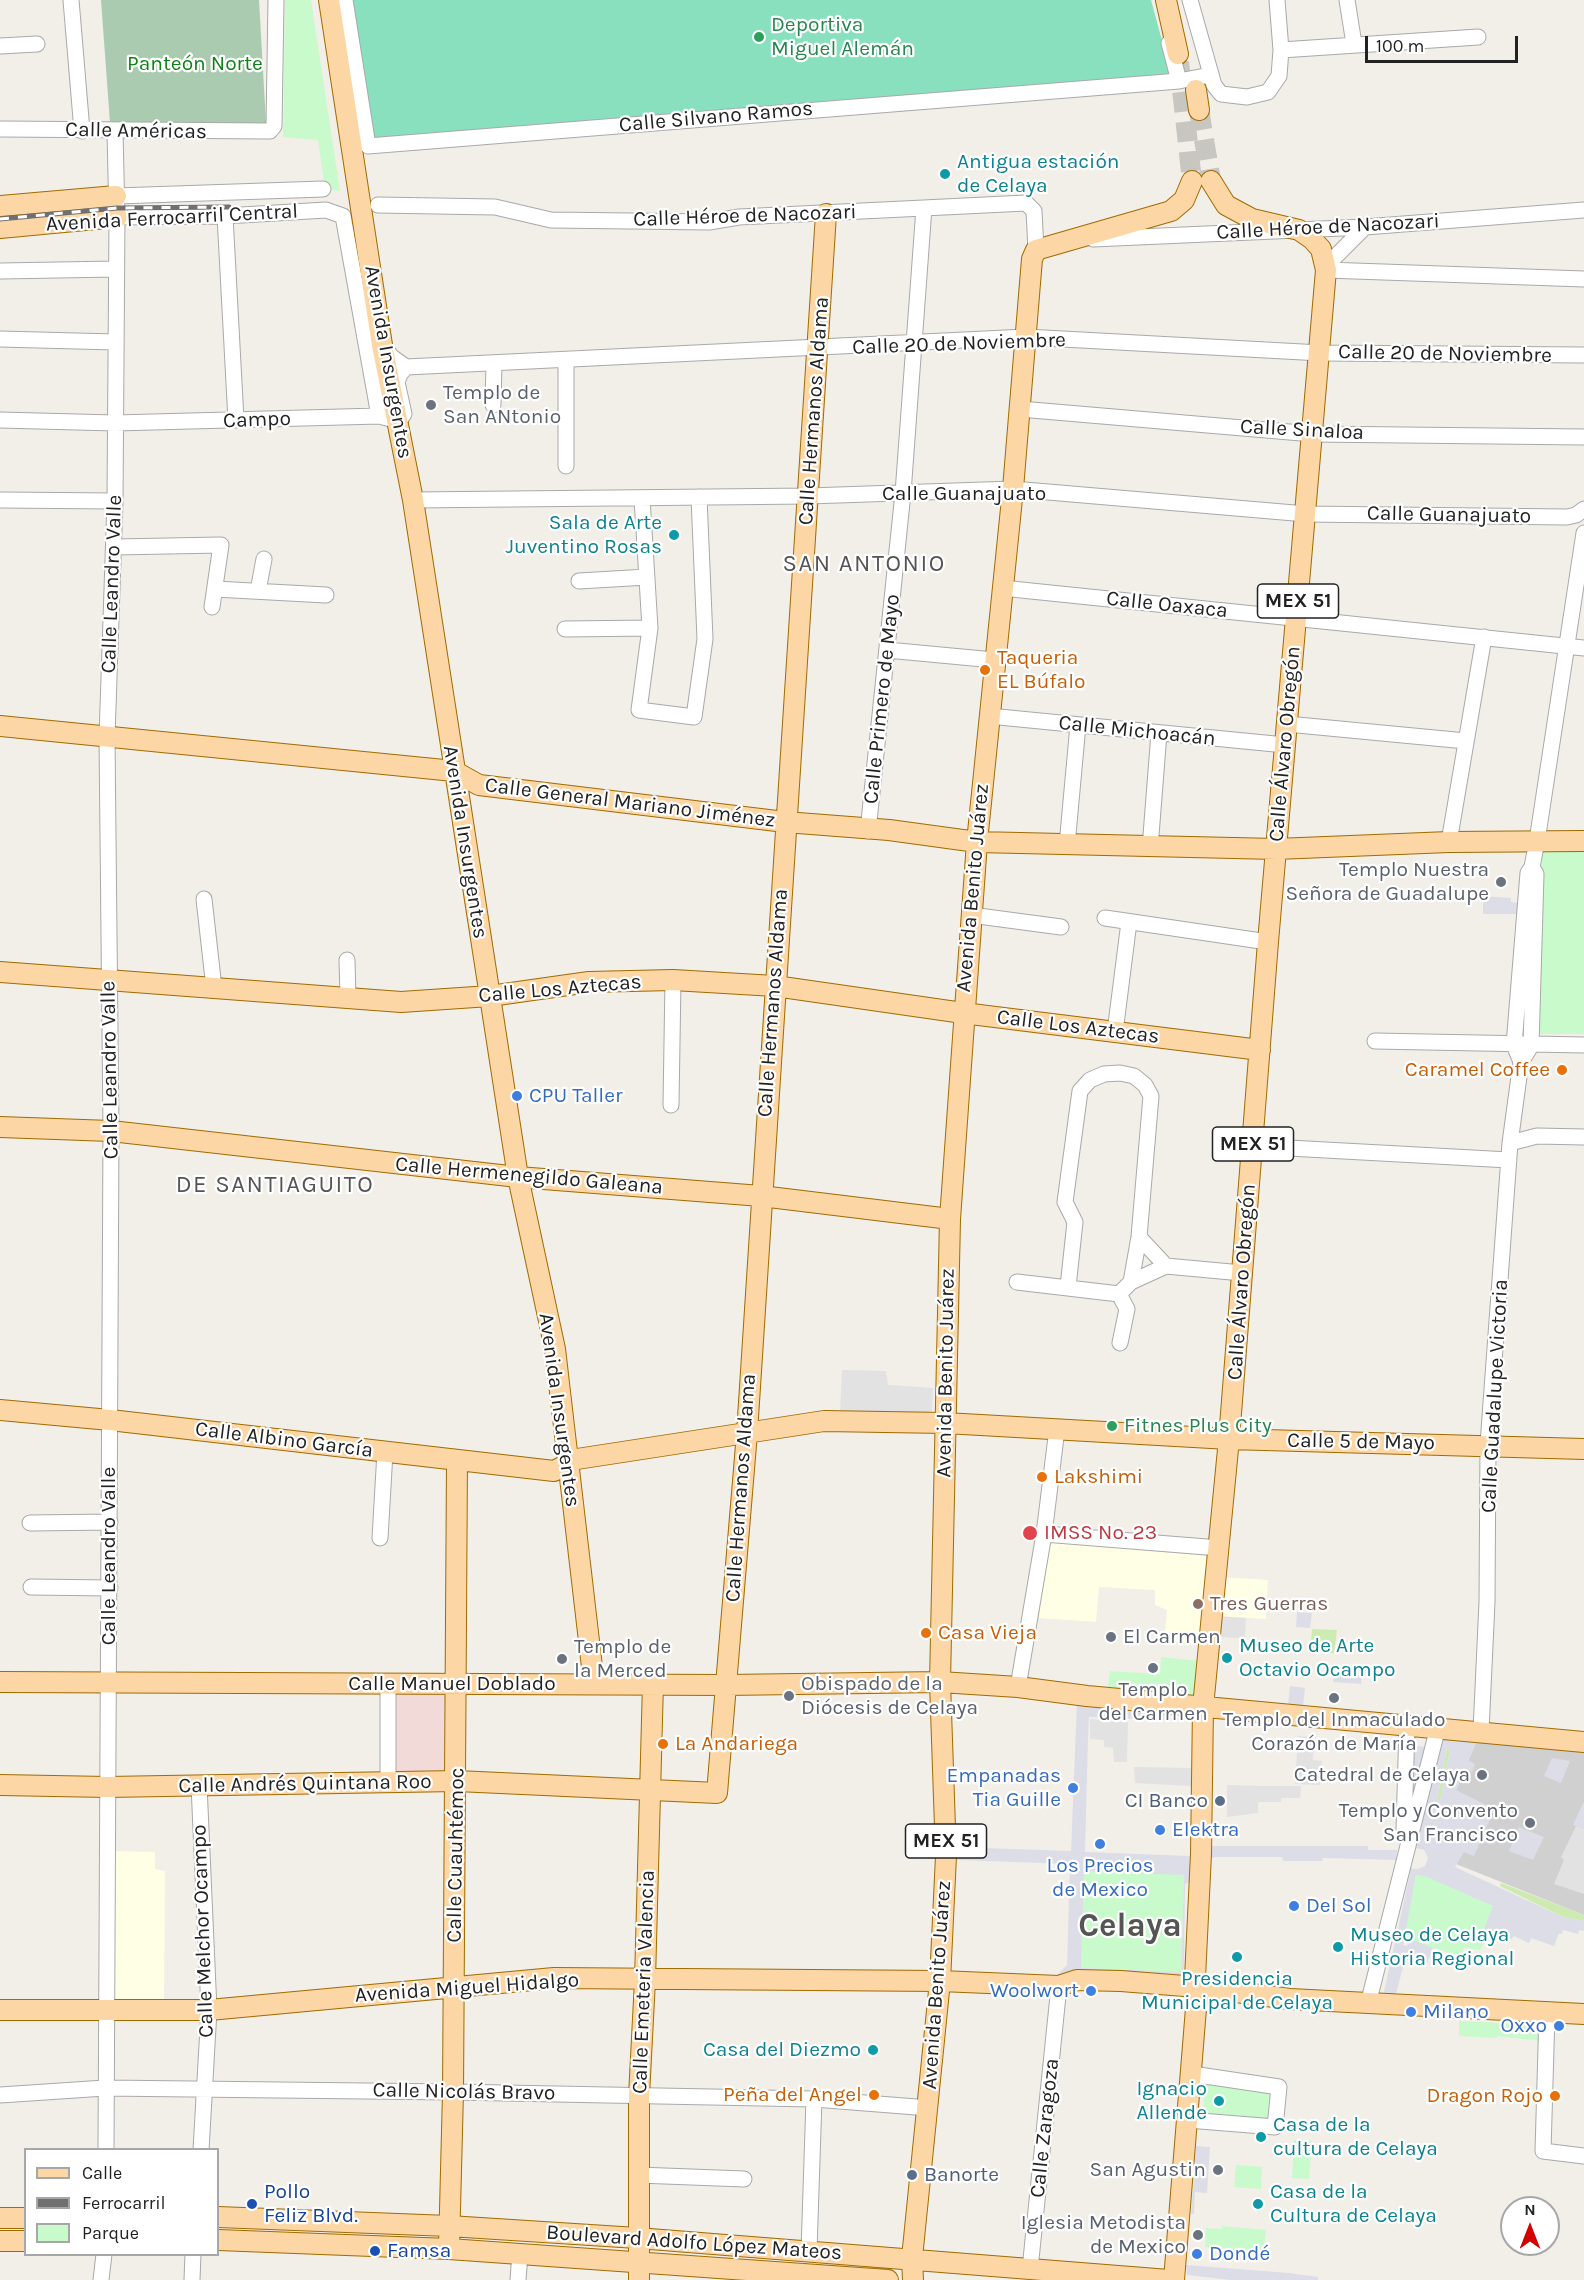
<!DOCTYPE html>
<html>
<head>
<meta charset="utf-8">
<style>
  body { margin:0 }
  #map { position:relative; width:1584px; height:2280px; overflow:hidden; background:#f2efe9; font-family:Karla,sans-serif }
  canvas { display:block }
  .legend { position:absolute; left:24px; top:2148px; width:195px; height:108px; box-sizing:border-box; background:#fff; border:2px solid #a7a7a7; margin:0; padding:8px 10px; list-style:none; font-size:18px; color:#222 }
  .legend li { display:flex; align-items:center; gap:12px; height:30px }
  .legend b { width:30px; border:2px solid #a7a7a7 }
  .north { position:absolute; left:1500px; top:2196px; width:60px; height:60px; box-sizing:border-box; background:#fff; border:2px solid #a7a7a7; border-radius:50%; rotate:0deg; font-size:16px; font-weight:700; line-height:24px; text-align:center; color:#222 }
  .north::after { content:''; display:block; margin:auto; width:21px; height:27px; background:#d40000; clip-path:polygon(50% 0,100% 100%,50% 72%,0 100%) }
  .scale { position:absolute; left:1365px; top:36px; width:153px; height:27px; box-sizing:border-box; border:3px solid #222; border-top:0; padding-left:8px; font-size:18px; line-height:21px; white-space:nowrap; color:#222; -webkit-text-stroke:4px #fff; paint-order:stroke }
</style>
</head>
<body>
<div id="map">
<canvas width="1584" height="2280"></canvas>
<ul class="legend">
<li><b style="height:8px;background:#fcd6a4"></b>Calle</li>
<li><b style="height:8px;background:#707070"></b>Ferrocarril</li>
<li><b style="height:16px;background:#c8facc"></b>Parque</li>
</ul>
<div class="north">N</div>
<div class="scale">100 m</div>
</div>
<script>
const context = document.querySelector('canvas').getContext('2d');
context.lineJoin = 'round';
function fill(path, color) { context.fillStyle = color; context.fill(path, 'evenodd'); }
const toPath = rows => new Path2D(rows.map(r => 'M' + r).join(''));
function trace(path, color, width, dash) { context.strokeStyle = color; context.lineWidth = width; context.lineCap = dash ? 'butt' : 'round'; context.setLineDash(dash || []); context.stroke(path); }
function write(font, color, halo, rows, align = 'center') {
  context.font = font + ' Karla,sans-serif'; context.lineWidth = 4.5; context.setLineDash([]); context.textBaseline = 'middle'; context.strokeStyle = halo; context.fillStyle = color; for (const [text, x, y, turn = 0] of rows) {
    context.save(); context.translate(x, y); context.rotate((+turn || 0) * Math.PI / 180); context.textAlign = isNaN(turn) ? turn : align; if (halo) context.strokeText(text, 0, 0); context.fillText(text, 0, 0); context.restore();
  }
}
fill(toPath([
  [395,1692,447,1693,446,1771,395,1771]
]), '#f2dad9');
fill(toPath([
  [1049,1542,1208,1556,1201,1645,1164,1640,1167,1610,1155,1605,1155,1590,1099,1587,1096,1622,1039,1618],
  [1221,1577,1268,1580,1266,1619,1217,1616],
  [113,1851,155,1852,155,1869,165,1871,164,2000,111,2000]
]), '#ffffe5');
fill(toPath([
  [1478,1738,1584,1748,1584,1915,1456,1864,1456,1790,1466,1768,1472,1771,1468,1761]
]), '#d0d0d0');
fill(toPath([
  [1312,1629,1337,1630,1334,1653,1310,1652],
  [1447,1749,1450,1750,1440,1801,1437,1800],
  [1501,1883,1584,1915,1584,1921,1563,1917,1500,1886]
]), '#cdebb0');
fill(toPath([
  [101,0,259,0,266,123,235,130,110,123]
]), '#aacbaf');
fill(toPath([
  [285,0,311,0,340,191,325,189,318,140,283,137],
  [1542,852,1584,852,1584,1034,1537,1034],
  [1161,1657,1200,1661,1193,1698,1108,1687,1110,1671,1160,1674],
  [1084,1871,1184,1874,1181,1972,1081,1968],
  [1429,1872,1561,1929,1554,1946,1531,1938,1529,1943,1514,1936,1511,1939,1491,1932,1480,1950,1464,1948,1461,1956,1402,1939,1416,1875],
  [1459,2021,1542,2025,1541,2041,1497,2036,1497,2038,1459,2036],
  [1206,2082,1270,2090,1267,2123,1202,2116],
  [1294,2140,1312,2141,1309,2179,1292,2178],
  [1236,2165,1262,2167,1261,2189,1234,2187],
  [1222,2226,1266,2230,1264,2252,1205,2247,1206,2228,1222,2229]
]), '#c8facc');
fill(toPath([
  [351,0,1151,0,1171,74,374,141]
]), '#88e0be');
fill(toPath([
  [842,1370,886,1371,888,1385,933,1388,932,1412,840,1414],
  [1217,1616,1246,1618,1245,1639,1213,1636],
  [1090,1719,1128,1722,1127,1762,1114,1762,1113,1748,1104,1747,1104,1740,1090,1739],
  [1298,1736,1314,1737,1313,1760,1322,1761,1320,1785,1295,1784],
  [1134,1767,1191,1768,1191,1786,1135,1783],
  [1227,1785,1259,1786,1301,1786,1300,1798,1282,1798,1281,1802,1258,1802,1258,1813,1227,1817],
  [1576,1826,1584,1829,1584,1894,1554,1884,1564,1860,1561,1857]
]), '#e2e2e2');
fill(toPath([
  [1483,896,1511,898,1511,902,1519,903,1523,914,1483,914],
  [1297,1612,1312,1613,1310,1628,1296,1627],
  [1334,1672,1362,1675,1361,1684,1333,1682],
  [1290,1686,1305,1688,1303,1706,1288,1705],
  [1077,1702,1194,1711,1195,1721,1089,1717,1088,1739,1085,1852,1190,1856,1189,1882,1185,1884,1184,1976,1055,1977,1067,1965,1070,1864,957,1860,957,1847,1071,1851],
  [1084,1871,1184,1875,1181,1972,1081,1968],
  [1445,1737,1478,1738,1468,1760,1475,1764,1472,1772,1466,1768,1456,1790,1488,1806,1486,1812,1492,1815,1474,1856,1464,1852,1455,1867,1563,1917,1584,1921,1584,1931,1579,1930,1578,1934,1563,1930,1562,1934,1558,1934,1554,1946,1531,1938,1529,1943,1514,1936,1511,1939,1484,1929,1493,1906,1425,1876,1416,1875,1403,1945,1407,1946,1409,1939,1433,1948,1426,1966,1405,1959,1395,1998,1383,1996,1410,1874,1407,1868,1418,1869,1425,1866,1428,1858,1424,1850,1416,1848,1415,1844,1441,1741],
  [1447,1749,1450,1750,1440,1800,1437,1800],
  [1412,1745,1431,1748,1420,1784,1415,1785,1412,1784],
  [1552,1758,1570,1761,1561,1783,1544,1776],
  [1583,1803,1584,1804,1584,1829,1573,1825],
  [1519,1827,1544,1837,1533,1860,1509,1851],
  [1207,1846,1368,1846,1368,1850,1397,1850,1396,1860,1323,1858,1322,1861,1283,1861,1282,1857,1214,1857,1207,1862],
  [1196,2146,1210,2147,1207,2193,1195,2192,1194,2214,1191,2214],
  [1186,2265,1289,2273,1318,2277,1318,2280,1231,2280,1187,2275]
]), '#dddde8');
trace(toPath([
  [1179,62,1192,181],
  [1199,110,1211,181]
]), '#c8c6c1', 20, [20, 10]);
const minor = toPath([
  [71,0,82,131],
  [345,0,368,146,1179,81,1210,75],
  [1190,0,1214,85,1221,94,1247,97,1268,92,1279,76,1281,50,1277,0],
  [1347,0,1354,44],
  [1169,43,1179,81],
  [0,46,37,44],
  [1281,50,1478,37],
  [0,129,270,131,274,126,276,0],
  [116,196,323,189],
  [378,205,495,207,551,220,709,222,739,217,1026,203,1034,211,1036,250],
  [225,216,236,420],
  [117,217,225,216,326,210,343,216,379,416],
  [1093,239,1365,227,1584,210],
  [1325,267,1365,227],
  [1326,270,1584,279],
  [0,271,116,269],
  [0,339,115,342],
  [382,345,392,357,406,367,1026,337,1321,353,1584,355],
  [566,360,566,466],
  [493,405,494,363],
  [1020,409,1313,434,1584,437],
  [0,420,115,423,379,416,399,421,404,414,397,382,400,374,406,367],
  [642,498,650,628,639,710,694,717,705,639,699,497],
  [0,500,115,501],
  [413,500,809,496,1013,489,1306,514,1567,517,1576,515,1584,509],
  [114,547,221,545,212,607],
  [579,581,647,577],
  [1002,588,1584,648],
  [215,589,326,595],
  [258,591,264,559],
  [565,629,650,628],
  [887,650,994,660],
  [989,716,1285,745],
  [1287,724,1466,741],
  [868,831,903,493,924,208],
  [1449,842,1484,637],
  [1067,845,1078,725],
  [1150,848,1159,733],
  [204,899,214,988],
  [971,915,1061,927],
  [1105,918,1268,942],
  [347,960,348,998],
  [1115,1032,1129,922],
  [1375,1041,1584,1045],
  [1521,1062,1514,1045,1528,873,1532,867,1537,841,1584,533],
  [671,1105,673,980],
  [1510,1143,1537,1136,1584,1137],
  [1252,1146,1509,1160],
  [1139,1237,1166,1266],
  [1017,1282,1119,1294],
  [1131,1282,1166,1266,1242,1273],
  [1068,1287,1075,1222,1065,1202,1080,1091,1090,1080,1104,1074,1120,1073,1134,1076,1145,1085,1151,1096,1139,1237,1131,1282,1119,1294,1127,1309,1120,1343],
  [30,1523,110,1522],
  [1044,1534,1219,1548],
  [380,1538,385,1452],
  [31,1587,110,1588],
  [388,1684,388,1783],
  [1018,1687,1044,1534,1057,1429],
  [1481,1731,1487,1602,1488,1444,1510,1143,1521,1062,1531,1046,1536,874,1532,867],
  [199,1785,209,2010,201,2150],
  [1404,1830,1407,1725],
  [1368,2004,1438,1727],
  [1547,2013,1543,2151,1584,2156],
  [0,2095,105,2088,453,2092,814,2099,929,2108],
  [1188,2120,1275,2127,1279,2087,1192,2074],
  [106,2150,111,1131,107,737,115,501,117,217,115,132],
  [638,2175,744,2179],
  [809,2251,814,2099],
  [1030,2269,1059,1986],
  [101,2280,104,2254],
  [192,2280,193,2254],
  [518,2280,520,2253]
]);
const major = toPath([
  [329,0,382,345,413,500,518,1177,555,1349,594,1684],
  [1166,0,1178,54],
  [1196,90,1199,110],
  [0,206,116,196],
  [0,228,117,217],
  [0,726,454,771,479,785,785,822,889,830,977,842,1276,849,1449,842,1584,841],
  [0,972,401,1002,490,996,589,982,673,980,775,986,963,1013,1260,1050],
  [0,1127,111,1131,518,1177,761,1196,950,1219],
  [0,1410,110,1420,554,1471,577,1459,824,1421,945,1423,1229,1439,1584,1449],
  [0,1682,726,1685,940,1682,1018,1687,1087,1696,1584,1742],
  [0,1785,107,1787,457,1781,717,1793,747,1433,826,214],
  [0,2010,209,2010,554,1978,940,1981,1059,1986,1077,1980,1121,1981,1197,1987,1290,1999,1584,2014],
  [218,2217,449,2226,637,2238,1169,2280],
  [0,2218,26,2218],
  [218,2240,449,2249,888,2280],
  [0,2241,26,2241],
  [449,2249,453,2092,457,1462],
  [639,2280,639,2096,645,1980,653,1683],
  [913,2280,912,2258,940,1981,946,1856,940,1682,950,1219,977,842,1013,489,1032,259,1036,250,1171,211,1184,200,1192,181],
  [1174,2280,1197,1996,1195,1978,1201,1854,1203,1707,1229,1439,1268,942,1326,270,1321,249,1312,239,1299,230,1252,219,1226,205,1211,181]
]);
trace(minor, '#a9a9a9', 17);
trace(major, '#a06b00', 22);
trace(minor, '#fff', 15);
trace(major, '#fcd6a4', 20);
const rail = toPath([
  [0,219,117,208,229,207]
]);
trace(rail, '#707070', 5);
trace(rail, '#fff', 3, [9]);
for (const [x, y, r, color] of [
  [759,37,6,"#2e9e5b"],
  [945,174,6,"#0f9aa8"],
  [431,405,6,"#6b7280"],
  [674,535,6,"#0f9aa8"],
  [985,670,6,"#e8710a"],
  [1501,882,6,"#6b7280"],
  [1562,1070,6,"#e8710a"],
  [517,1096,6,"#3f7fe0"],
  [1112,1426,6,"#2e9e5b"],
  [1042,1477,6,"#e8710a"],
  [1030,1533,8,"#e0444e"],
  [1198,1604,6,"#8d6e63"],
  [926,1633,6,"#e8710a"],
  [1111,1637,6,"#6b7280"],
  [1227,1658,6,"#0f9aa8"],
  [562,1659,6,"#6b7280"],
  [1153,1668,6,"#6b7280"],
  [789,1696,6,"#6b7280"],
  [1334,1698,6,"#6b7280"],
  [663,1744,6,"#e8710a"],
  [1482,1775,6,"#6b7280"],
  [1073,1788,6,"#3f7fe0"],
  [1220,1801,6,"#5c6f8a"],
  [1530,1823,6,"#6b7280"],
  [1160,1830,6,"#3f7fe0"],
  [1100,1844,6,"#3f7fe0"],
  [1294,1906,6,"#3f7fe0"],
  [1338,1947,6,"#0f9aa8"],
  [1237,1957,6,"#0f9aa8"],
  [1091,1991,6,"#3f7fe0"],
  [1411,2012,6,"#3f7fe0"],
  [1559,2026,6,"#3f7fe0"],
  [873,2050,6,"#0f9aa8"],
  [874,2095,6,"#e8710a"],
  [1555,2096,6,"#e8710a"],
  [1219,2101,6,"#0f9aa8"],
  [1261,2137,6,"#0f9aa8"],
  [1218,2170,6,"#6b7280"],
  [912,2175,6,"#5c6f8a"],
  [252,2204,6,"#1a4fb4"],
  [1258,2204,6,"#0f9aa8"],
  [1198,2235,6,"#6b7280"],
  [375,2251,6,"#1a4fb4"],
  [1197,2254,6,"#3f7fe0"]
]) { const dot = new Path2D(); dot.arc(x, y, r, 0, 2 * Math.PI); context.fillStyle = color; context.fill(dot); trace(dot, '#fff', 2); }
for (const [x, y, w] of [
  [1298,601,81],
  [1253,1144,81],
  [946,1841,81]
]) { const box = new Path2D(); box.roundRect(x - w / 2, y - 17, w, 34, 4.5); context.fillStyle = '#fff'; context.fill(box); trace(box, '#222', 1.5); }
write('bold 20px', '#222', null, [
  ["MEX 51",1298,601],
  ["MEX 51",1253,1144],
  ["MEX 51",946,1841]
]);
write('21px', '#27864d', '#fff', [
  ["Deportiva",771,25],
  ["Miguel Alemán",771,49],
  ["Fitnes Plus City",1124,1426]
], 'left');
write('21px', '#0c8416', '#fff', [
  ["Panteón Norte",195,64]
]);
write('21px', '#222', '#fff', [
  ["Calle Silvano Ramos",716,117,-5],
  ["Calle Américas",136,131,1],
  ["Calle Héroe de Nacozari",745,216,-2],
  ["Avenida Ferrocarril Central",172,218,-3],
  ["Calle Héroe de Nacozari",1328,227,-3],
  ["Calle 20 de Noviembre",959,344,-2],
  ["Calle 20 de Noviembre",1445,354,1],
  ["Avenida Insurgentes",388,362,80],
  ["Calle Hermanos Aldama",814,411,-86],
  ["Campo",257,420,-2],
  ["Calle Sinaloa",1302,430,3],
  ["Calle Guanajuato",964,494],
  ["Calle Guanajuato",1449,515,1],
  ["Calle Leandro Valle",112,584,-88],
  ["Calle Oaxaca",1167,605,6],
  ["Calle Primero de Mayo",882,699,-84],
  ["Calle Michoacán",1137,731,6],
  ["Calle Álvaro Obregón",1285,744,-85],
  ["Calle General Mariano Jiménez",630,803,7],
  ["Avenida Insurgentes",465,842,81],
  ["Avenida Benito Juárez",973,888,-85],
  ["Calle Los Aztecas",560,989,-5],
  ["Calle Hermanos Aldama",773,1003,-86],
  ["Calle Los Aztecas",1078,1027,7],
  ["Calle Leandro Valle",110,1070,-91],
  ["Calle Hermenegildo Galeana",529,1176,5],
  ["Calle Álvaro Obregón",1242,1282,-86],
  ["Avenida Benito Juárez",946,1373,-89],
  ["Calle Guadalupe Victoria",1495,1396,-87],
  ["Avenida Insurgentes",559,1410,82],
  ["Calle Albino García",284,1440,7],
  ["Calle 5 de Mayo",1361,1442,1],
  ["Calle Hermanos Aldama",741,1488,-86],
  ["Calle Leandro Valle",109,1556,-90],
  ["Calle Manuel Doblado",452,1684],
  ["Calle Andrés Quintana Roo",305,1784,-1],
  ["Calle Cuauhtémoc",456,1855,-89],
  ["Calle Melchor Ocampo",203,1931,-92],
  ["Calle Emeteria Valencia",644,1982,-88],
  ["Avenida Benito Juárez",937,1985,-86],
  ["Avenida Miguel Hidalgo",467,1988,-4],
  ["Calle Nicolás Bravo",464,2092,1],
  ["Calle Zaragoza",1045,2128,-84],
  ["Boulevard Adolfo López Mateos",694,2243,4]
]);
write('21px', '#0d838f', '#fff', [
  ["Antigua estación",957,162],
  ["de Celaya",957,186],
  ["Sala de Arte",662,523,"right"],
  ["Juventino Rosas",662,547,"right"],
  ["Museo de Arte",1239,1646],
  ["Octavio Ocampo",1239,1670],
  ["Museo de Celaya",1350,1935],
  ["Historia Regional",1350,1959],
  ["Presidencia",1237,1979,"center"],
  ["Municipal de Celaya",1237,2003,"center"],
  ["Casa del Diezmo",861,2050,"right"],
  ["Ignacio",1207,2089,"right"],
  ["Allende",1207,2113,"right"],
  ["Casa de la",1273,2125],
  ["cultura de Celaya",1273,2149],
  ["Casa de la",1270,2192],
  ["Cultura de Celaya",1270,2216]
], 'left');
write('21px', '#5b616d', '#fff', [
  ["Templo de",443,393,"left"],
  ["San ANtonio",443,417,"left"],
  ["Templo Nuestra",1489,870],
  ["Señora de Guadalupe",1489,894],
  ["El Carmen",1123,1637,"left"],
  ["Templo de",574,1647,"left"],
  ["la Merced",574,1671,"left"],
  ["Obispado de la",801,1684,"left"],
  ["Diócesis de Celaya",801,1708,"left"],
  ["Templo",1153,1690,"center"],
  ["del Carmen",1153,1714,"center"],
  ["Templo del Inmaculado",1334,1720,"center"],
  ["Corazón de María",1334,1744,"center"],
  ["Catedral de Celaya",1470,1775],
  ["Templo y Convento",1518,1811],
  ["San Francisco",1518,1835],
  ["San Agustin",1206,2170],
  ["Iglesia Metodista",1186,2223],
  ["de Mexico",1186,2247]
], 'right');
write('21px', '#c56008', '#fff', [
  ["Taqueria",997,658],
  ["EL Búfalo",997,682],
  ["Caramel Coffee",1550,1070,"right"],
  ["Lakshimi",1054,1477],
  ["Casa Vieja",938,1633],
  ["La Andariega",675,1744],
  ["Peña del Angel",862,2095,"right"],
  ["Dragon Rojo",1543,2096,"right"]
], 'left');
write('21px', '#366cbe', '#fff', [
  ["CPU Taller",529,1096],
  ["Empanadas",1061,1776,"right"],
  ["Tia Guille",1061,1800,"right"],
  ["Elektra",1172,1830],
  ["Los Precios",1100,1866,"center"],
  ["de Mexico",1100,1890,"center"],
  ["Del Sol",1306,1906],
  ["Woolwort",1079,1991,"right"],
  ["Milano",1423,2012],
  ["Oxxo",1547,2026,"right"],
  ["Dondé",1209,2254]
], 'left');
write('21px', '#be3a42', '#fff', [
  ["IMSS No. 23",1044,1533]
], 'left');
write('21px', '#785e54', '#fff', [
  ["Tres Guerras",1210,1604]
], 'left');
write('21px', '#4e5e75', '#fff', [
  ["CI Banco",1208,1801],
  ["Banorte",924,2175,"left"]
], 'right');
write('21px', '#164399', '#fff', [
  ["Pollo",264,2192],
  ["Feliz Blvd.",264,2216],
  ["Famsa",387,2251]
], 'left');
context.letterSpacing = '1.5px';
write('24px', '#555', '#fff', [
  ["SAN ANTONIO",864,564],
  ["DE SANTIAGUITO",275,1185]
]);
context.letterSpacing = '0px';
write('bold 33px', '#555', '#fff', [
  ["Celaya",1130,1927]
]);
</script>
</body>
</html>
